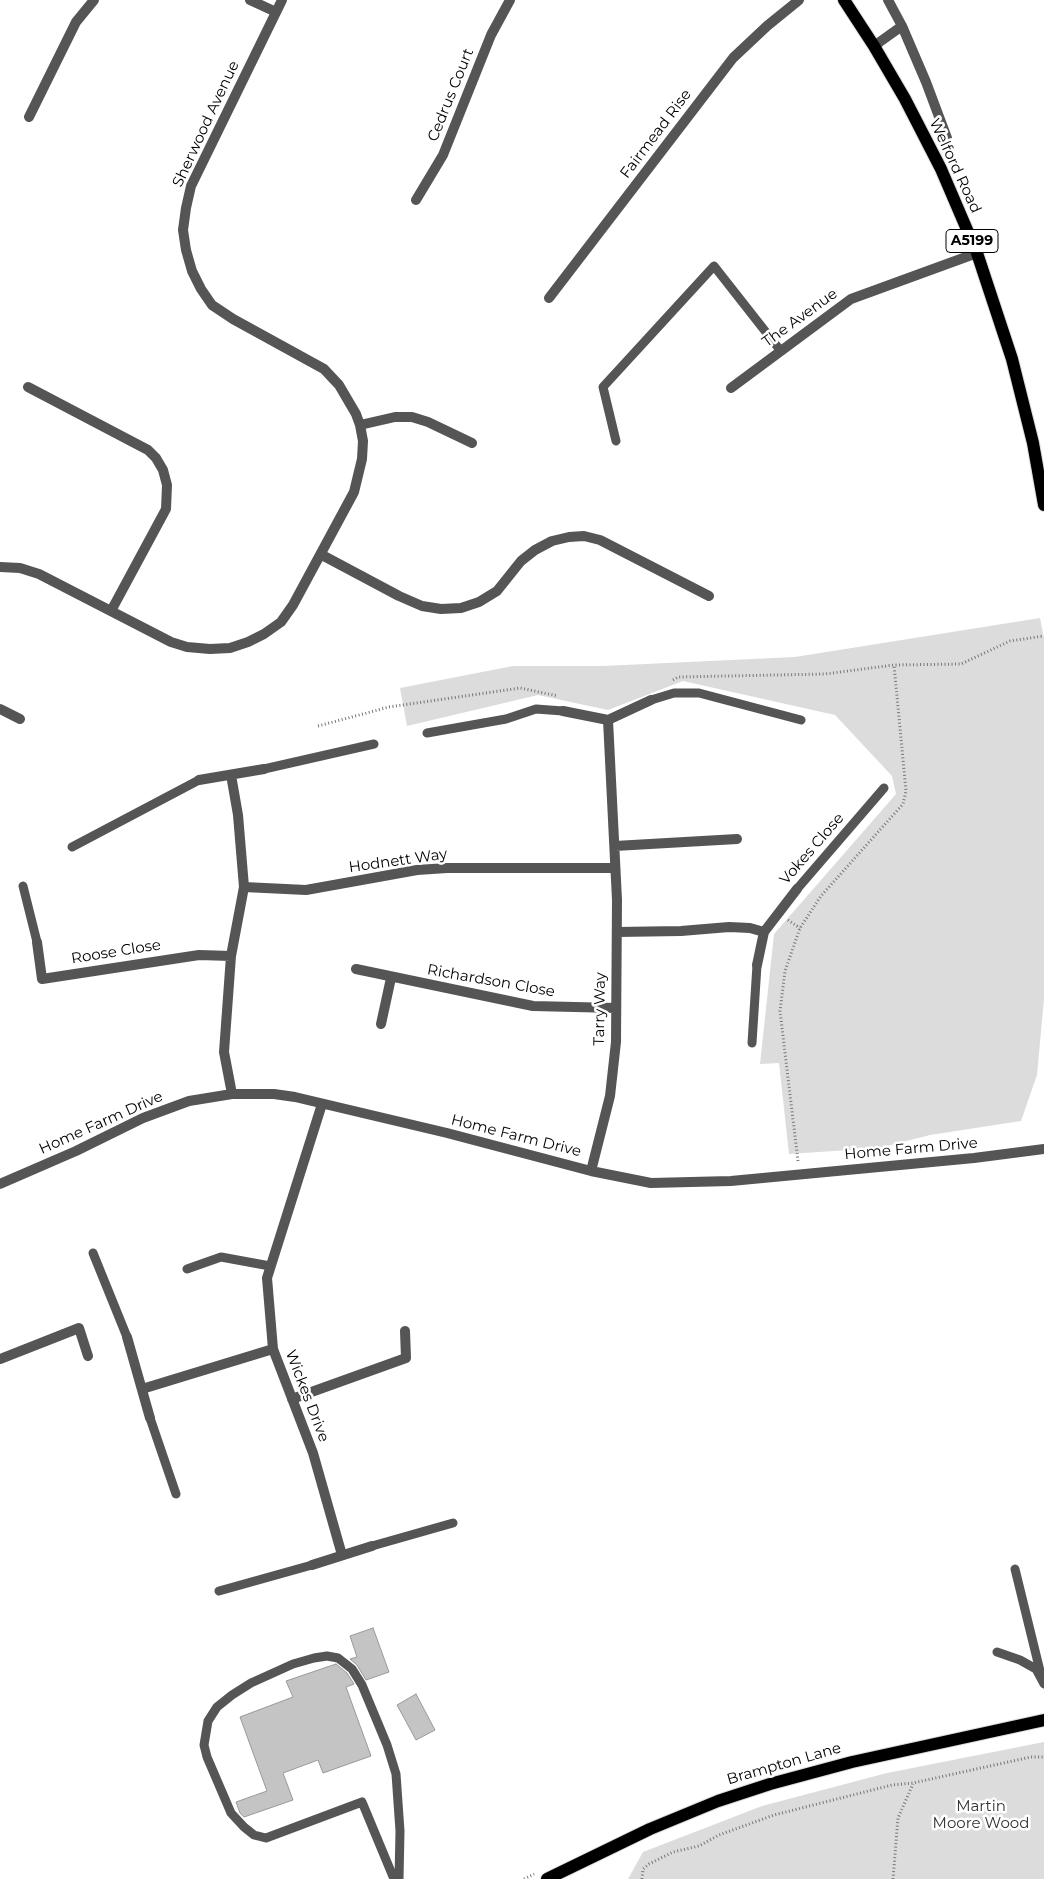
<!DOCTYPE html>
<html>
<head>
<meta charset="utf-8">
<style>
  body { margin:0 }
  canvas { display:block; background:#fff }
</style>
</head>
<body>
<canvas width="1044" height="1879"></canvas>
<script>
const context = document.querySelector('canvas').getContext('2d');
context.lineJoin = 'round';
function fill(path, color) { context.fillStyle = color; context.fill(path, 'evenodd'); }
const toPath = rows => new Path2D(rows.map(r => 'M' + r).join(''));
function trace(path, color, width, dash) { context.strokeStyle = color; context.lineWidth = width; context.lineCap = dash ? 'butt' : 'round'; context.setLineDash(dash || []); context.stroke(path); }
function write(font, color, halo, rows, align = 'center') {
  context.font = font + ' Montserrat,sans-serif'; context.lineWidth = 5; context.setLineDash([]); context.textBaseline = 'middle'; context.strokeStyle = halo; context.fillStyle = color; for (const [text, x, y, turn = 0] of rows) {
    context.save(); context.translate(x, y); context.rotate((+turn || 0) * Math.PI / 180); context.textAlign = isNaN(turn) ? turn : align; if (halo) context.strokeText(text, 0, 0); context.fillText(text, 0, 0); context.restore();
  }
}
fill(toPath([
  [1040,618,1044,638,1044,999,1037,1075,1021,1121,930,1135,879,1148,789,1154,779,1063,760,1064,774,934,896,794,892,776,835,715,683,681,608,710,538,695,407,726,400,688,513,666,603,666,795,657],
  [1044,1742,1044,1879,628,1879,643,1852,762,1806,887,1773]
]), '#dcdcdc');
const building = toPath([
  [373,1628,389,1672,366,1680,357,1665,350,1659,357,1657,350,1636,373,1628],
  [336,1664,347,1673,354,1684,346,1687,371,1756,323,1773,318,1760,283,1773,293,1800,244,1817,240,1813,236,1802,267,1791,240,1717,293,1697,286,1681,336,1664],
  [416,1694,435,1730,416,1740,397,1705,416,1694]
]);
fill(building, '#c4c4c4');
trace(building, '#999', 1);
const primary = toPath([
  [844,0,874,46,905,99,941,169,977,253,1012,359,1033,443,1044,505],
  [547,1879,650,1829,718,1801,770,1784,852,1762,1044,1720]
]);
trace(primary, '#dbdbdb', 14);
trace(toPath([
  [673,680,678,677,825,674,894,665,961,664,1010,641,1044,636],
  [318,726,389,707,520,688,558,696],
  [788,920,800,928],
  [798,1161,780,1011,785,971,800,928,821,896,903,804,906,791,894,665],
  [524,1879,534,1874],
  [642,1879,643,1869,649,1864,673,1852,699,1846,719,1835,774,1815,892,1785,913,1783,1031,1757,1044,1757],
  [893,1879,898,1818,913,1784]
]), '#777', 3, [1, 2.5]);
trace(toPath([
  [616,441,603,387,714,266,780,350],
  [651,700,674,693,699,693,801,720],
  [427,733,506,719,536,709,563,711],
  [264,769,374,744],
  [72,847,199,780],
  [23,886,37,942],
  [797,889,884,788],
  [752,1043,757,965],
  [93,1253,127,1337],
  [187,1269,221,1257,270,1266],
  [150,1418,176,1494],
  [372,1546,453,1523],
  [1015,1569,1041,1675],
  [219,1591,312,1565],
  [997,1652,1020,1660,1036,1669,1044,1684],
  [394,1879,362,1802,266,1838,254,1835,244,1827,231,1813,207,1757,204,1745,208,1721,217,1707,232,1695,251,1683,293,1664,314,1658,327,1656,338,1658,352,1669,362,1685,387,1745,396,1774,400,1831,399,1879]
]), '#555', 9);
trace(toPath([
  [250,0,276,12],
  [888,0,902,26,926,82,947,138],
  [874,46,902,26],
  [29,117,76,22,94,0],
  [416,200,443,155,491,35,510,0],
  [549,298,733,58,767,26,799,0],
  [28,387,148,450,156,458,163,470,167,485,166,509,111,611],
  [731,388,851,299,977,253],
  [360,425,395,417,412,417,428,422,472,443],
  [322,555,399,596,422,606,441,609,461,608,479,602,497,591,521,561,535,550,552,541,569,537,584,536,600,540,709,596],
  [0,567,20,568,39,574,171,642,187,647,210,649,230,648,248,642,264,634,281,622,293,605,354,492,362,459,363,441,360,425,356,414,339,385,324,369,233,319,212,305,201,289,192,271,186,250,183,230,186,208,191,186,282,0],
  [0,709,20,719],
  [563,711,608,720,651,700],
  [231,775,238,815,244,887,231,956,224,1052,232,1094],
  [199,780,264,769],
  [615,846,737,839],
  [244,887,306,890,417,870,447,868,615,868],
  [617,932,681,931,729,927,750,928,764,932],
  [37,942,42,979,199,955,231,956],
  [757,965,764,932,797,889],
  [356,969,533,1006,616,1008],
  [381,1024,391,978],
  [322,1104,267,1278,273,1349,313,1453,342,1555],
  [591,1171,610,1096,616,1042,617,900,608,720],
  [0,1184,76,1151,143,1118,189,1101,232,1094,274,1094,295,1097,447,1133,591,1171,651,1183,731,1181,974,1158,1044,1149],
  [127,1337,150,1418],
  [0,1359,79,1328,88,1356],
  [142,1389,273,1349],
  [292,1399,406,1358,405,1331],
  [312,1565,372,1546]
]), '#555', 10);
trace(primary, '#000', 12);
for (const [x, y, w] of [
  [972,241,52]
]) { const box = new Path2D(); box.roundRect(x - w / 2, y - 11.5, w, 23, 4); context.fillStyle = '#fff'; context.fill(box); trace(box, '#000', 1); }
write('bold 14px', '#000', null, [
  ["A5199",972,241]
]);
write('15px', '#000', '#fff', [
  ["Cedrus Court",451,95,-68],
  ["Sherwood Avenue",206,124,-65],
  ["Fairmead Rise",656,134,-53],
  ["Welford Road",955,166,65],
  ["The Avenue",800,318,-36],
  ["Vokes Close",812,849,-49],
  ["Hodnett Way",398,861,-8],
  ["Roose Close",116,952,-9],
  ["Richardson Close",491,981,10],
  ["Tarry Way",600,1009,-89],
  ["Home Farm Drive",101,1123,-24],
  ["Home Farm Drive",516,1136,14],
  ["Home Farm Drive",911,1149,-5],
  ["Wickes Drive",307,1396,69],
  ["Brampton Lane",784,1764,-16]
]);
write('15px', '#333', '#fff', [
  ["Martin",981,1807],
  ["Moore Wood",981,1824]
]);
</script>
</body>
</html>
